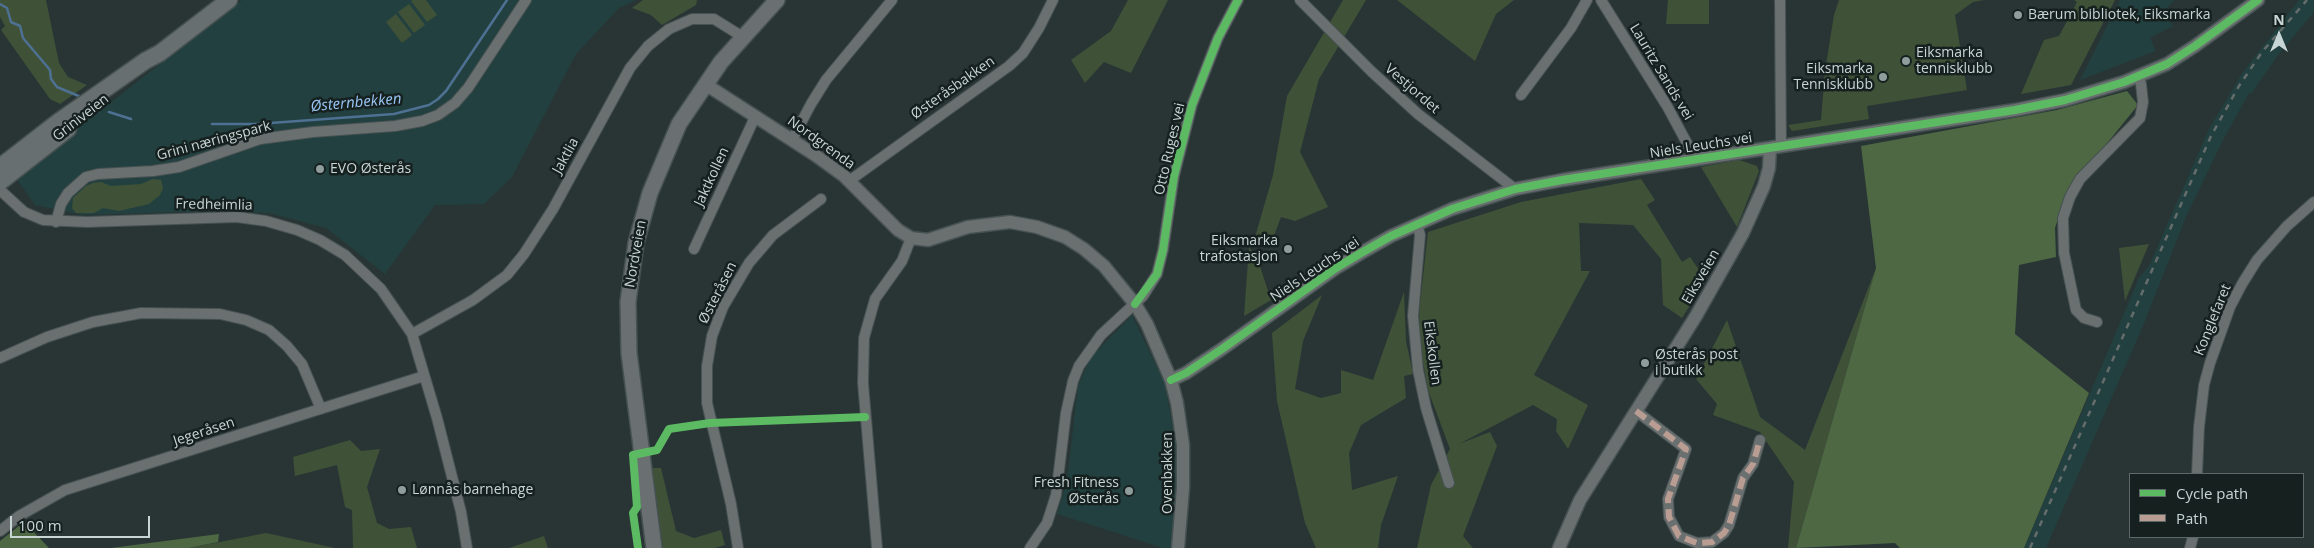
<!DOCTYPE html>
<html>
<head>
<meta charset="utf-8">
<style>
  body { margin:0 }
  #map { position:relative; width:2314px; height:548px; overflow:hidden; background:#293535; font-family:"Open Sans",sans-serif }
  canvas { display:block }
  .legend { position:absolute; left:2129px; top:473px; width:175px; height:65px; box-sizing:border-box; background:#15201f; border:1px solid #5d6868; margin:0; padding:6px 9px; list-style:none; font-size:15px; color:#c8d5d5 }
  .legend li { display:flex; align-items:center; gap:10px; height:25px }
  .legend b { width:25px; border:1px solid #5d6868 }
  .north { position:absolute; left:2254px; top:10px; width:50px; height:50px; -webkit-text-stroke:4px #15201f; paint-order:stroke; rotate:0deg; font-size:14px; font-weight:700; line-height:20px; text-align:center; color:#c8d5d5 }
  .north::after { content:''; display:block; margin:auto; width:18px; height:22px; background:#c8d5d5; clip-path:polygon(50% 0,100% 100%,50% 72%,0 100%) }
  .scale { position:absolute; left:10px; top:516px; width:140px; height:22px; box-sizing:border-box; border:2px solid #c8d5d5; border-top:0; padding-left:6px; font-size:15px; line-height:18px; white-space:nowrap; color:#c8d5d5; -webkit-text-stroke:4px #15201f; paint-order:stroke }
</style>
</head>
<body>
<div id="map">
<canvas width="2314" height="548"></canvas>
<ul class="legend">
<li><b style="height:6px;background:#5cba63"></b>Cycle path</li>
<li><b style="height:6px;background:#b99d93"></b>Path</li>
</ul>
<div class="north">N</div>
<div class="scale">100 m</div>
</div>
<script>
const context = document.querySelector('canvas').getContext('2d');
context.lineJoin = 'round';
function fill(path, color) { context.fillStyle = color; context.fill(path, 'evenodd'); }
const toPath = rows => new Path2D(rows.map(r => 'M' + r).join(''));
function trace(path, color, width, dash) { context.strokeStyle = color; context.lineWidth = width; context.lineCap = dash ? 'butt' : 'round'; context.setLineDash(dash || []); context.stroke(path); }
function write(font, color, halo, rows, align = 'center') {
  context.font = font + ' "Open Sans",sans-serif'; context.lineWidth = 5; context.setLineDash([]); context.textBaseline = 'middle'; context.strokeStyle = halo; context.fillStyle = color; for (const [text, x, y, turn = 0] of rows) {
    context.save(); context.translate(x, y); context.rotate((+turn || 0) * Math.PI / 180); context.textAlign = isNaN(turn) ? turn : align; if (halo) context.strokeText(text, 0, 0); context.fillText(text, 0, 0); context.restore();
  }
}
fill(toPath([
  [242,0,636,0,619,8,576,54,512,177,484,204,435,205,385,274,326,228,269,213,210,211,83,215,35,205,15,177],
  [2120,0,2174,0,2163,12,2173,26,2150,38,2156,51,2080,80],
  [2299,0,2314,0,2314,12,2278,55,2251,94,2249,93,2221,144,2186,217,2143,326,2046,548,2024,548,2139,278,2149,266,2209,129,2243,72],
  [1132,315,1165,384,1175,440,1177,496,1171,548,1163,548,1057,514,1067,481,1078,386,1091,357]
]), '#22403f');
fill(toPath([
  [0,0,46,0,59,63,68,77,87,85,60,104,50,99,1,30,5,26,0,17],
  [413,0,426,0,437,15,427,22,411,1],
  [643,0,697,0,696,5,662,25,651,15,632,8],
  [1128,0,1168,0,1131,73,1104,62,1085,83,1071,60,1111,31],
  [1343,0,1366,0,1319,79,1300,152,1328,207,1295,221,1281,217,1271,244,1255,237,1273,175,1287,96],
  [1397,0,1514,0,1496,14,1475,61],
  [1668,0,1709,0,1709,24,1666,24],
  [1839,0,1984,0,1973,2,1955,15,1967,90,1867,106,1869,119,1792,131,1788,125,1821,120,1825,71,1834,15],
  [2074,0,2115,0,2071,85,2021,94,2044,40,2059,36,2077,2],
  [409,4,425,25,414,33,398,12],
  [396,14,412,35,402,43,386,22],
  [1739,160,1757,166,1759,171,1737,227,1701,167],
  [153,179,161,180,163,188,160,195,149,204,119,211,103,208,94,213,76,213,72,208,73,198,86,186,93,183,101,182,111,186,141,184],
  [1641,179,1655,200,1647,205,1682,262,1690,257,1706,280,1682,318,1663,305,1661,259,1633,225,1579,223,1581,271,1590,271,1534,375,1588,405,1568,449,1556,431,1557,419,1533,405,1459,444,1490,432,1497,446,1463,536,1473,548,1417,548,1431,485,1450,449,1428,390,1421,350,1419,313,1428,232,1521,202],
  [2149,244,2125,301,2119,248],
  [1249,247,1258,260,1271,300,1244,316],
  [1876,268,1796,548,1788,548,1794,482,1760,432,1713,415,1717,404,1696,379,1727,320,1760,417,1805,450],
  [1404,292,1406,341,1413,374,1404,376,1406,398,1361,425,1349,453,1352,490,1398,476,1381,525,1378,548,1316,548,1305,523,1277,401,1272,333,1322,295,1303,341,1295,389,1321,398,1341,393,1341,370,1373,380],
  [350,440,361,451,380,449,367,487,377,523,389,529,411,527,417,548,353,548,352,510,345,507,337,465,295,476,293,457],
  [652,468,661,468,676,531,694,538,721,530,725,545,715,548,663,548],
  [266,533,335,548,189,548],
  [544,536,548,548,509,548]
]), '#3f5238');
fill(toPath([
  [2127,91,2138,105,2066,194,2055,228,2056,257,2019,265,2015,334,2089,393,2024,548,1900,548,1895,543,1796,548,1876,268,1861,146,2057,110],
  [24,522,49,548,0,548,0,541],
  [219,534,218,542,189,548,111,548]
]), '#4d6843');
trace(toPath([
  [0,4,7,8,11,22,20,26,23,38,50,70,51,79,57,87,81,97],
  [109,112,131,119],
  [212,124,257,124,394,114,429,105,438,99,446,91,507,0]
]), '#4d7093', 2.5);
const minor = toPath([
  [1300,0,1372,72,1418,114,1515,189],
  [1601,0,1667,106,1696,160],
  [1780,0,1781,146],
  [1521,95,1571,28,1587,0],
  [793,138,811,104,826,80,892,0],
  [849,181,1009,66,1023,53,1039,28,1053,0],
  [0,190,24,212,43,220,87,222,237,217,266,221,297,230,320,240,345,255,381,289,412,334,437,418,461,512,467,548],
  [56,222,61,204,68,193,86,177,98,174,153,171,179,167,260,139,313,132,395,126,422,121,438,115,455,103,468,88,526,0],
  [1417,224,1420,235,1413,316,1418,370,1426,408,1449,483],
  [694,249,755,117],
  [2097,322,2084,318,2076,310,2064,253,2063,218,2070,197,2080,179,2140,118,2143,102,2141,84,2138,76],
  [412,334,473,300,507,275,524,254,553,209,630,68,648,46,669,29,692,19,714,19,743,37],
  [0,358,47,337,93,322,141,313,220,314,246,320,269,330,287,346,302,364,321,409],
  [1636,411,1686,449,1668,499,1669,517,1679,536,1697,543,1712,542,1724,533,1729,525,1743,478,1753,464,1760,440],
  [2197,474,2199,427,2204,385,2210,363,2230,307,2242,284,2257,260,2287,226,2314,202],
  [0,531,19,516,65,490,424,376],
  [738,548,731,504,707,403,707,366,712,336,723,307,749,263,773,235,821,199],
  [877,548,863,383,864,338,875,299,902,261,911,238],
  [1030,548,1047,523,1056,495,1066,413,1073,381,1079,366,1101,335,1143,296,1157,274,1163,250,1174,176,1192,105,1218,38,1238,0],
  [2190,548,2193,537]
]);
const tertiary = toPath([
  [705,84,815,155,844,176,898,230,911,238,928,240,968,227,1010,222,1037,227,1065,237,1084,249,1104,266,1135,304,1147,324,1171,380,1177,403,1183,445,1183,488,1178,548],
  [1171,380,1186,373,1222,349,1336,268,1361,253,1391,236,1452,209,1515,189,1562,180,2015,110,2065,100,2124,82,2167,64,2195,46,2258,0],
  [1559,548,1580,500,1696,316,1743,233,1764,186,1769,168,1770,148]
]);
const secondary = toPath([
  [654,548,629,353,628,302,636,243,650,193,679,124,721,62,777,0]
]);
const primary = toPath([
  [0,167,58,122,145,61,160,53,229,0],
  [0,182,68,129]
]);
trace(minor, '#465151', 12);
trace(tertiary, '#465151', 15);
trace(secondary, '#465151', 18);
trace(primary, '#465151', 19);
trace(minor, '#6a6f70', 10);
trace(tertiary, '#6a6f70', 12);
trace(secondary, '#6a7071', 15);
trace(primary, '#676f70', 16);
trace(toPath([
  [2030,548,2211,136,2239,86,2262,52,2307,0]
]), '#656c6c', 2.5, [6, 6]);
trace(toPath([
  [1636,411,1686,449,1668,499,1669,517,1679,536,1697,543,1712,542,1724,533,1729,525,1743,478,1753,464,1760,440]
]), '#b99d93', 6, [12, 6]);
trace(toPath([
  [1135,304,1157,274,1163,250,1174,176,1192,105,1218,38,1238,0],
  [1171,380,1186,373,1222,349,1336,268,1361,253,1391,236,1452,209,1515,189,1562,180,2015,110,2065,100,2124,82,2167,64,2195,46,2258,0],
  [638,548,633,513,637,507,633,455,657,450,669,429,710,423,865,417]
]), '#5cba63', 8);
for (const [x, y, r, color] of [
  [2018,15,5,"#909d9d"],
  [1906,61,5,"#909d9d"],
  [1883,77,5,"#909d9d"],
  [320,169,5,"#909d9d"],
  [1288,249,5,"#909d9d"],
  [1645,363,5,"#909d9d"],
  [402,490,5,"#909d9d"],
  [1129,491,5,"#909d9d"]
]) { const dot = new Path2D(); dot.arc(x, y, r, 0, 2 * Math.PI); context.fillStyle = color; context.fill(dot); trace(dot, '#15201f', 2); }
write('14px', '#c8d5d5', '#15201f', [
  ["Bærum bibliotek, Eiksmarka",2028,15],
  ["Eiksmarka",1916,53],
  ["tennisklubb",1916,69],
  ["Eiksmarka",1873,69,"right"],
  ["Tennisklubb",1873,85,"right"],
  ["EVO Østerås",330,169],
  ["Eiksmarka",1278,241,"right"],
  ["trafostasjon",1278,257,"right"],
  ["Østerås post",1655,355],
  ["i butikk",1655,371],
  ["Fresh Fitness",1119,483,"right"],
  ["Østerås",1119,499,"right"],
  ["Lønnås barnehage",412,490]
], 'left');
write('14px', '#c8d5d5', '#15201f', [
  ["Lauritz Sands vei",1661,72,59],
  ["Østeråsbakken",953,88,-35],
  ["Vestjordet",1412,89,41],
  ["Griniveien",81,118,-38],
  ["Grini næringspark",214,141,-15],
  ["Nordgrenda",821,143,36],
  ["Niels Leuchs vei",1701,146,-9],
  ["Otto Ruges vei",1170,149,-77],
  ["Jaktlia",566,156,-61],
  ["Jaktkollen",712,177,-65],
  ["Fredheimlia",214,205,1],
  ["Nordveien",636,254,-80],
  ["Niels Leuchs vei",1315,270,-34],
  ["Eiksveien",1701,277,-60],
  ["Østeråsen",718,293,-63],
  ["Konglefaret",2213,320,-68],
  ["Eikskollen",1432,353,83],
  ["Jegeråsen",204,432,-18],
  ["Ovenbakken",1168,473,-90]
]);
write('italic 15px', '#99c6f5', '#15201f', [
  ["Østernbekken",356,103,-5]
]);
</script>
</body>
</html>
